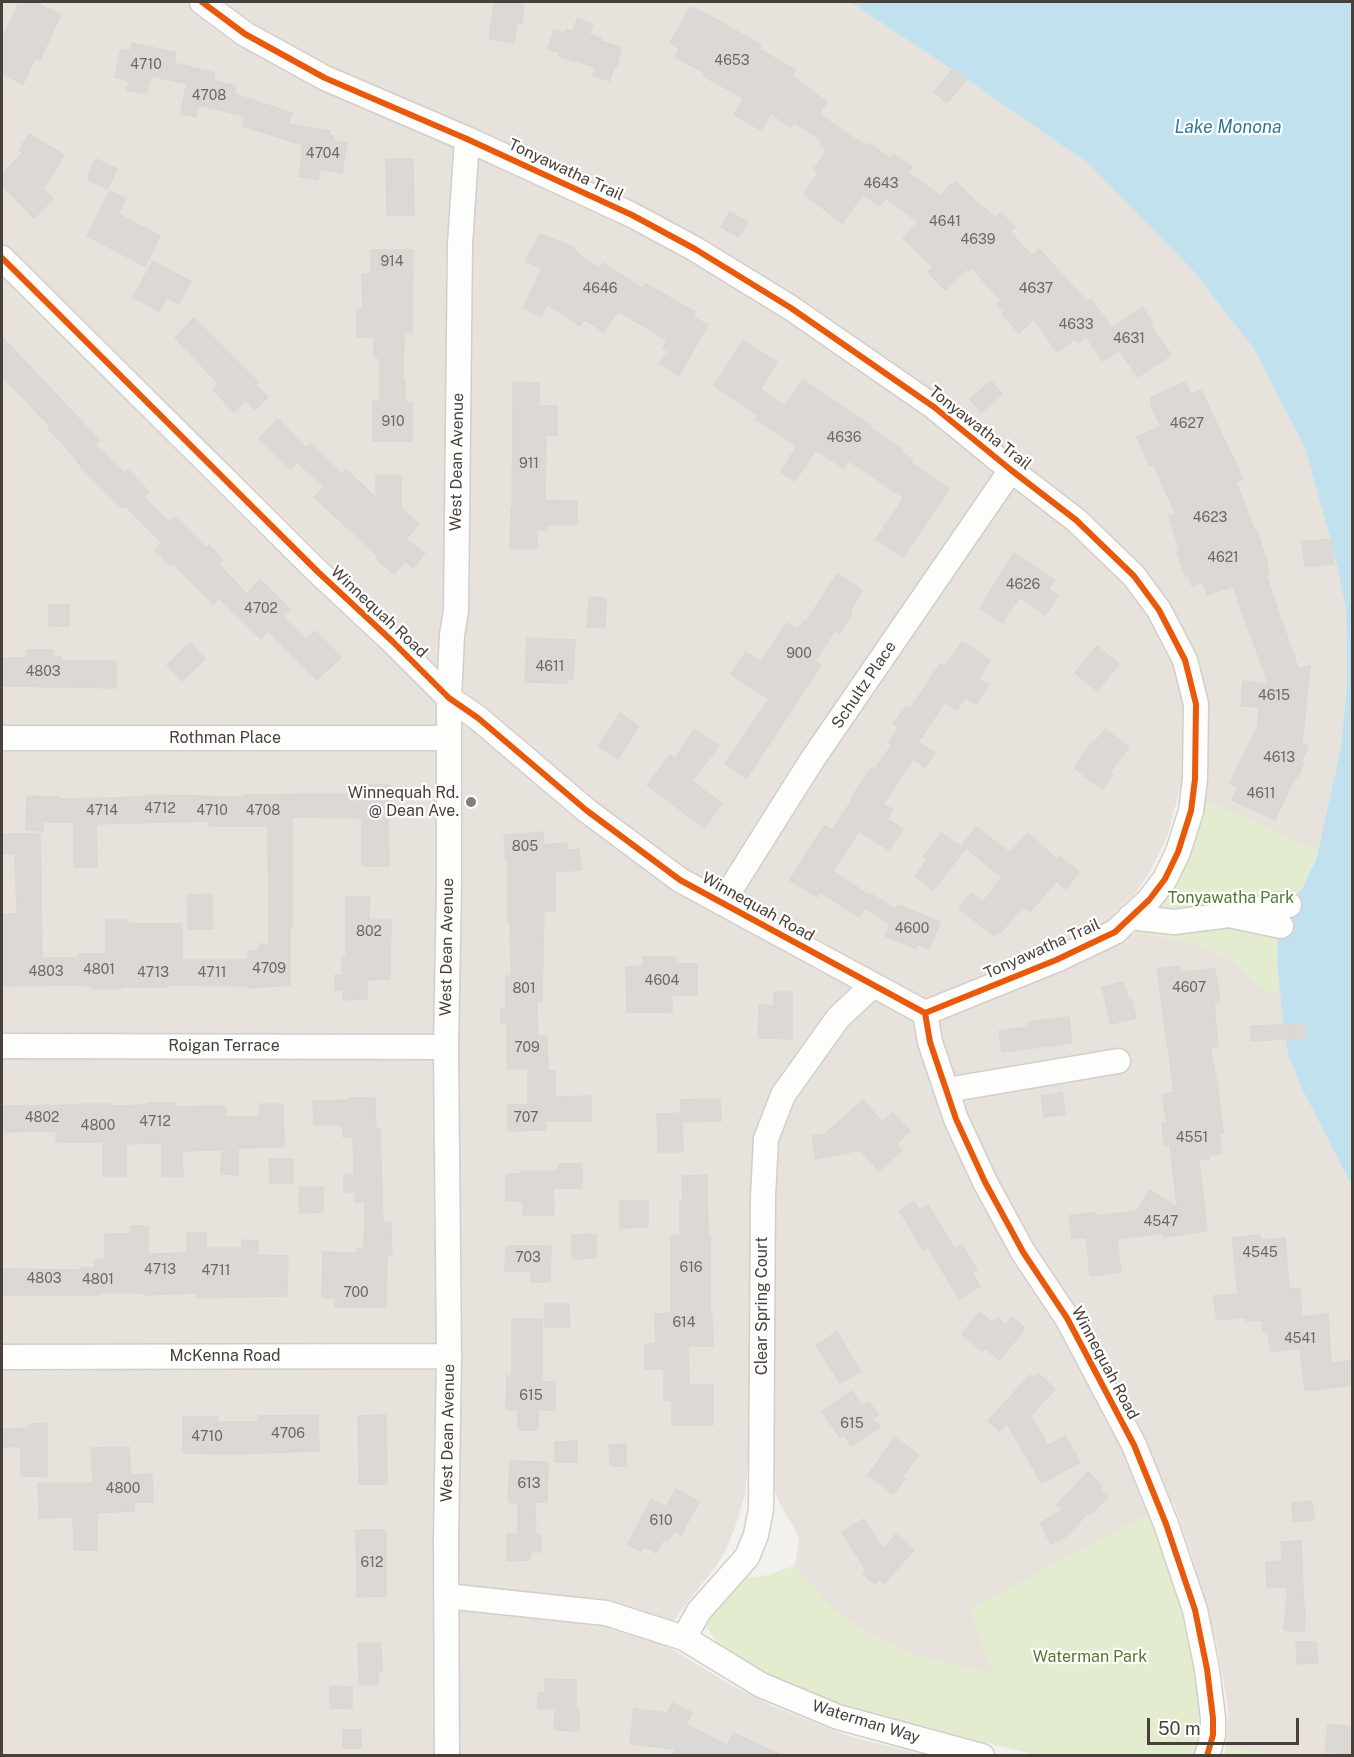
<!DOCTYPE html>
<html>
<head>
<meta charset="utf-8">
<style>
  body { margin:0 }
  #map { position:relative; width:1354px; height:1757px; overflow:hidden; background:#f3f1ee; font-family:"Public Sans",sans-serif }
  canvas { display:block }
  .frame { position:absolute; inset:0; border:3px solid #494139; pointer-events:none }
  .scale { position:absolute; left:1147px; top:1718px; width:152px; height:27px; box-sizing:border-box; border:3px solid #494139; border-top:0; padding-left:8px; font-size:18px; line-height:21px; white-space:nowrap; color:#494139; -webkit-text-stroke:4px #fff; paint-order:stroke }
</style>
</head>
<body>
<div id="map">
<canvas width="1354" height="1757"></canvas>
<div class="frame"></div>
<div class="scale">50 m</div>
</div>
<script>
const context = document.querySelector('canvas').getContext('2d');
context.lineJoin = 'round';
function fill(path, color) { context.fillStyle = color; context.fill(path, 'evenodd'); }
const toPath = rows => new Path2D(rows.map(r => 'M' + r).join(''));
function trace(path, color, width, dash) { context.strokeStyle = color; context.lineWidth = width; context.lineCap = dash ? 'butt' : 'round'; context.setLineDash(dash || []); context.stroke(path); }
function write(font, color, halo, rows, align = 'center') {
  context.font = font + ' "Public Sans",sans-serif'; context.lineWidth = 4.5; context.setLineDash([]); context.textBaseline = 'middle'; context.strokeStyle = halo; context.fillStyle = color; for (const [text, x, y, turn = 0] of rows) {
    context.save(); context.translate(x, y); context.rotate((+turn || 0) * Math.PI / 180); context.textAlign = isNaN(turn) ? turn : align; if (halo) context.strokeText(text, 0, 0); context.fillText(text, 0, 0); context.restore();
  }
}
fill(toPath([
  [2,2,850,2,962,76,1089,164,1194,272,1254,349,1305,448,1334,553,1346,609,1347,684,1341,746,1318,851,1180,789,1167,837,1150,872,1134,895,1114,913,1132,935,1152,935,1177,939,1207,948,1229,958,1267,991,1280,990,1284,1032,1289,1058,1301,1087,1352,1186,1352,1755,1284,1756,1226,1748,1228,1712,1226,1695,1217,1645,1191,1553,1173,1501,971,1609,994,1675,910,1654,864,1632,831,1607,793,1566,796,1560,799,1540,797,1533,779,1502,774,1488,772,1454,749,1452,745,1494,738,1519,726,1550,716,1566,680,1612,660,1642,733,1686,772,1706,852,1737,924,1755,2,1756]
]), '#e7e2dc');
fill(toPath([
  [1205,800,1318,851,1303,887,1286,909,1278,938,1277,963,1280,990,1267,991,1229,958,1207,948,1177,939,1152,935,1132,935,1156,912,1172,892,1193,851],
  [1149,1514,1172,1577,1182,1615,1192,1661,1198,1694,1199,1718,1198,1735,1194,1755,1035,1755,972,1739,844,1705,800,1689,756,1668,717,1642,707,1627,707,1619,733,1584,745,1578,768,1575,793,1566,831,1607,864,1632,910,1654,993,1675,970,1609],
  [1226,1748,1284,1755,1224,1755]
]), '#e4ecd0');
fill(toPath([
  [850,2,1352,2,1352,1186,1301,1087,1289,1058,1284,1032,1277,963,1278,938,1286,909,1303,887,1317,856,1341,746,1347,684,1346,609,1334,553,1305,448,1254,349,1194,272,1089,164,962,76]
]), '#c1e1ee');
const building = toPath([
  [19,2,41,2,40,6,61,14,40,60,35,58,23,84,2,74,2,39,19,2],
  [494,2,524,2,522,23,517,22,514,43,489,39,494,2],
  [690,7,699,11,699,10,761,45,759,49,795,70,792,76,827,102,819,114,867,147,869,143,890,159,894,154,912,167,908,172,940,196,952,183,954,184,956,182,983,209,984,207,995,218,1001,213,1015,227,1010,232,1032,256,1039,249,1087,302,1091,299,1112,328,1142,307,1153,324,1151,326,1171,355,1138,377,1119,350,1103,361,1086,336,1077,343,1075,339,1057,352,1034,319,1019,333,1002,314,1004,312,997,304,1001,301,972,268,969,271,967,269,945,290,928,272,933,267,903,238,918,222,886,198,879,206,863,194,842,223,804,194,819,172,814,169,827,149,820,145,823,141,794,122,790,127,771,113,761,130,734,115,744,98,703,76,705,73,675,57,680,49,670,43,690,7],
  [577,19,593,24,589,34,601,38,600,41,621,47,616,68,614,67,610,81,593,76,595,67,558,56,560,52,548,49,554,30,565,33,566,29,573,31,577,19],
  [132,43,176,53,174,63,215,73,213,81,236,86,234,94,292,113,288,124,330,131,329,135,334,136,333,141,347,143,342,173,320,169,318,180,299,176,303,145,242,126,245,116,199,105,196,117,180,114,187,84,151,76,146,94,127,90,129,81,115,77,121,49,130,51,132,43],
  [953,69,966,80,947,103,934,92,953,69],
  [29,134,64,155,43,189,53,199,34,218,2,185,2,174,23,153,19,150,29,134],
  [96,159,117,169,108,189,89,180,89,173,96,159],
  [386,159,413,159,414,215,387,215,386,159],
  [110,191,126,199,118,214,160,236,145,266,87,236,110,191],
  [730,212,748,222,738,237,721,227,730,212],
  [540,234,574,247,573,249,599,269,603,263,643,289,646,284,695,312,693,317,708,325,679,375,660,364,668,351,663,348,667,340,618,311,604,332,584,319,580,326,547,304,541,316,523,308,542,268,527,262,528,260,526,259,540,234],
  [371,250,413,250,412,332,404,332,403,380,405,380,405,402,412,402,412,441,373,441,373,401,380,401,380,358,374,358,374,337,357,337,357,309,363,309,362,274,371,274,371,250],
  [153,261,191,282,179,304,167,297,159,311,133,297,153,261],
  [194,318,258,382,255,384,268,397,255,410,246,400,234,412,213,390,219,384,175,338,194,318],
  [2,337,100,441,95,445,125,473,128,470,149,492,144,497,169,522,175,517,206,548,209,545,223,560,218,564,247,594,260,580,290,609,283,617,306,640,315,631,341,657,317,680,268,631,261,639,219,598,213,604,173,563,171,566,155,550,162,543,125,506,122,508,90,476,77,462,78,461,48,428,50,426,2,376,2,337],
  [743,341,777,362,760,389,785,406,803,380,871,426,870,428,903,450,901,452,913,460,911,463,949,489,903,557,876,539,904,498,849,461,843,468,816,450,795,481,781,472,797,446,756,419,759,415,714,386,743,341],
  [991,381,1002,394,981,412,970,399,991,381],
  [513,382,539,383,539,406,557,406,557,435,546,435,545,500,577,501,577,525,546,525,546,530,537,529,537,549,510,549,511,508,512,508,513,382],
  [1185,382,1191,395,1201,390,1243,479,1236,482,1254,530,1256,529,1268,565,1266,565,1269,573,1266,575,1298,668,1310,666,1302,744,1308,746,1301,762,1304,763,1297,778,1295,777,1275,820,1232,800,1238,787,1230,783,1258,727,1259,707,1241,706,1243,681,1268,684,1249,629,1248,629,1233,586,1207,595,1203,582,1192,586,1189,575,1185,576,1177,552,1180,551,1169,516,1176,514,1153,464,1150,466,1137,437,1161,426,1151,405,1151,398,1185,382],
  [278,419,306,448,311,444,342,474,346,469,376,498,376,475,401,475,401,509,419,524,406,539,425,554,413,568,405,561,394,574,376,559,378,556,314,497,324,487,297,462,290,469,259,439,278,419],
  [1331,539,1334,564,1305,567,1302,542,1331,539],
  [1014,553,1055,580,1048,590,1058,596,1045,615,1020,597,1002,623,980,608,1014,553],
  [837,574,862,590,850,612,852,614,840,633,835,630,815,661,821,665,747,778,725,764,769,699,731,674,746,652,761,662,787,623,798,630,804,621,806,622,837,574],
  [589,597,606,598,605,628,587,627,589,597],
  [49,605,69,605,69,626,49,626,49,605],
  [527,638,575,640,573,679,567,679,566,683,525,682,527,638],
  [962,642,990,660,978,679,988,685,976,704,965,697,957,710,945,702,918,742,935,753,925,767,913,759,883,804,893,810,887,819,903,829,889,850,859,831,833,871,870,896,872,894,896,910,898,905,940,922,929,949,917,944,916,948,885,936,890,925,865,908,859,917,820,892,817,897,790,880,824,826,832,830,853,799,851,798,872,767,875,769,892,745,889,742,899,728,893,724,907,706,911,708,940,664,945,667,962,642],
  [190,643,205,659,182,681,167,665,190,643],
  [1097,646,1119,664,1097,691,1075,673,1097,646],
  [27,650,53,650,53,658,61,657,61,661,116,661,116,688,2,686,2,658,27,658,27,650],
  [620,713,639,726,618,759,599,746,620,713],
  [1105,729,1129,747,1110,772,1113,775,1102,789,1074,768,1093,741,1095,742,1105,729],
  [694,730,719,746,692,781,722,803,704,828,647,785,670,755,675,759,694,730],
  [348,784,390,785,391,818,388,818,389,866,362,866,362,818,292,817,292,926,290,926,290,985,248,988,248,986,167,985,167,987,121,987,121,989,92,989,92,986,78,985,2,986,2,914,17,914,15,854,2,854,2,834,40,834,42,958,78,958,78,954,106,954,106,920,128,920,128,924,182,924,182,960,248,960,248,951,259,950,259,944,269,944,268,826,209,826,209,821,96,824,97,867,74,867,74,822,43,822,43,831,26,830,27,796,60,797,60,799,145,797,145,795,245,797,245,795,348,794,348,784],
  [976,827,1010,853,1028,833,1058,860,1060,857,1079,872,1066,889,1056,881,1030,912,1023,906,1000,933,997,931,994,936,959,909,971,893,983,902,1002,877,962,845,976,827],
  [543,832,544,845,567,843,568,850,579,849,581,870,555,872,555,911,544,911,542,1002,537,1002,538,1036,547,1036,548,1071,555,1071,555,1097,591,1096,591,1121,545,1121,545,1130,508,1131,508,1105,528,1105,528,1069,507,1069,507,1023,501,1023,501,1008,506,1008,506,976,511,976,510,921,508,921,508,861,506,861,504,835,543,832],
  [941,833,965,849,933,890,915,876,927,860,923,857,941,833],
  [212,894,213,929,188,929,187,895,212,894],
  [346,897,370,897,369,920,391,920,390,979,367,980,367,999,343,1000,343,990,335,990,335,975,343,975,342,957,346,957,346,897],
  [643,957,676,957,676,964,697,964,697,995,672,995,672,1012,627,1012,626,967,643,966,643,957],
  [1179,966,1180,973,1215,968,1220,1002,1214,1003,1218,1046,1210,1047,1219,1093,1218,1093,1223,1133,1219,1133,1222,1153,1209,1155,1209,1159,1199,1160,1207,1231,1163,1237,1163,1233,1117,1239,1121,1272,1090,1276,1086,1237,1072,1239,1069,1216,1096,1212,1096,1216,1136,1211,1150,1190,1177,1207,1170,1144,1164,1145,1162,1123,1167,1122,1162,1095,1174,1092,1157,969,1179,966],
  [1123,982,1129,1001,1132,1000,1136,1018,1111,1024,1102,987,1123,982],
  [774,992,792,992,792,1039,758,1038,759,1005,774,1006,774,992],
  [1069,1017,1072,1043,1002,1052,999,1031,1028,1027,1028,1022,1069,1017],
  [1304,1024,1305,1038,1251,1041,1251,1026,1304,1024],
  [1062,1093,1065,1114,1044,1117,1041,1096,1062,1093],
  [348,1098,375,1098,376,1129,380,1129,383,1222,391,1223,392,1255,387,1255,386,1307,335,1307,335,1298,322,1298,323,1252,357,1253,357,1248,364,1248,365,1202,355,1202,355,1192,344,1192,344,1175,354,1174,353,1137,343,1137,343,1125,314,1125,313,1101,349,1100,348,1098],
  [720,1099,721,1121,682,1122,683,1152,658,1152,657,1114,681,1113,680,1100,720,1099],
  [863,1100,882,1122,893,1113,910,1131,896,1144,902,1150,879,1171,860,1150,816,1159,812,1136,825,1134,863,1100],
  [147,1103,176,1103,176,1107,226,1106,226,1117,260,1117,260,1104,283,1104,284,1147,238,1148,238,1175,221,1174,222,1150,182,1151,183,1177,162,1176,162,1143,126,1144,126,1176,103,1176,103,1142,56,1142,56,1131,2,1132,2,1106,81,1105,81,1104,112,1104,112,1106,147,1105,147,1103],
  [269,1159,293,1159,293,1183,270,1183,269,1159],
  [559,1164,582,1164,582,1188,553,1188,554,1215,523,1215,523,1201,506,1201,506,1174,521,1174,521,1171,559,1171,559,1164],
  [707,1175,708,1235,710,1235,710,1314,712,1314,713,1346,688,1346,689,1385,713,1385,713,1425,672,1425,672,1400,664,1400,664,1369,645,1369,645,1344,656,1344,655,1314,671,1313,671,1235,680,1235,680,1201,683,1202,682,1176,707,1175],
  [299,1187,323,1187,323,1212,299,1213,299,1187],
  [620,1201,648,1201,648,1227,620,1228,620,1201],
  [914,1202,919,1210,928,1205,955,1249,962,1245,977,1270,972,1273,980,1286,959,1299,928,1247,923,1250,900,1211,914,1202],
  [131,1226,148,1226,148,1254,187,1253,187,1233,206,1233,206,1248,242,1248,242,1240,258,1241,258,1255,288,1256,287,1296,196,1298,196,1293,144,1295,143,1293,99,1293,99,1295,2,1295,2,1269,81,1270,81,1268,95,1268,95,1259,105,1259,105,1234,131,1234,131,1226],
  [596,1234,596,1258,572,1259,572,1235,596,1234],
  [1260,1235,1261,1240,1285,1238,1289,1289,1300,1288,1302,1317,1328,1314,1331,1363,1353,1360,1353,1385,1305,1391,1300,1348,1271,1352,1268,1332,1263,1332,1262,1320,1246,1321,1246,1317,1217,1320,1213,1296,1238,1294,1232,1238,1260,1235],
  [506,1246,551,1246,550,1282,531,1282,531,1271,505,1271,506,1246],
  [545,1304,569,1304,570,1327,545,1327,545,1304],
  [980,1312,993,1323,997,1318,1006,1325,1012,1317,1025,1328,1000,1360,985,1348,982,1351,962,1334,980,1312],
  [512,1319,542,1319,542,1382,555,1382,555,1410,538,1410,538,1430,518,1430,518,1410,506,1410,507,1376,512,1376,512,1319],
  [837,1332,860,1371,840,1383,816,1345,837,1332],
  [1038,1373,1055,1389,1031,1415,1048,1446,1065,1436,1080,1462,1042,1483,1007,1424,1000,1431,988,1421,1030,1375,1034,1378,1038,1373],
  [852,1391,862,1406,869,1402,878,1415,872,1419,881,1426,852,1446,844,1435,840,1438,822,1411,852,1391],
  [318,1415,319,1451,232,1454,183,1453,183,1417,218,1417,217,1422,258,1422,258,1416,318,1415],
  [386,1415,387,1484,359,1484,358,1416,386,1415],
  [47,1423,47,1476,21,1476,21,1446,4,1447,3,1429,29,1428,29,1424,47,1423],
  [895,1437,919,1455,902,1477,905,1479,893,1494,868,1475,895,1437],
  [577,1441,577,1462,555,1462,555,1442,577,1441],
  [626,1444,626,1466,610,1466,609,1445,626,1444],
  [129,1447,131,1475,152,1474,153,1502,134,1502,134,1511,97,1513,97,1550,74,1550,73,1517,39,1518,38,1483,93,1483,91,1448,129,1447],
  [510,1461,548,1462,547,1502,535,1502,536,1535,541,1535,541,1552,530,1552,530,1560,507,1561,507,1534,518,1534,518,1503,510,1503,508,1500,510,1461],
  [1088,1472,1102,1486,1099,1489,1108,1497,1090,1515,1088,1513,1065,1537,1051,1544,1040,1523,1063,1510,1057,1505,1088,1472],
  [676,1489,699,1502,681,1535,674,1531,668,1541,664,1539,656,1553,644,1546,641,1551,628,1544,651,1499,666,1507,676,1489],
  [1312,1501,1314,1520,1293,1522,1292,1503,1312,1501],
  [864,1519,883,1550,896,1534,914,1550,884,1583,879,1579,875,1584,863,1574,866,1570,842,1532,864,1519],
  [356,1530,386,1530,386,1596,357,1597,356,1530],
  [1301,1541,1304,1610,1305,1610,1304,1632,1284,1630,1288,1587,1267,1588,1266,1562,1282,1561,1281,1542,1301,1541],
  [1296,1642,1316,1642,1318,1663,1297,1664,1296,1642],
  [358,1643,381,1643,382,1672,378,1672,378,1685,359,1685,358,1643],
  [545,1679,576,1680,576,1710,579,1710,579,1731,554,1730,555,1709,538,1709,538,1693,545,1693,545,1679],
  [330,1686,352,1687,352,1708,330,1708,330,1686],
  [673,1703,692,1713,686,1724,727,1746,733,1733,781,1755,672,1755,676,1749,630,1744,634,1709,667,1713,673,1703],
  [1328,1724,1353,1727,1353,1755,1325,1752,1328,1724],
  [343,1730,361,1730,361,1748,343,1748,343,1730]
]);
fill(building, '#dbd8d5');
trace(building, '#dbd8d4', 1.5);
const minor = toPath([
  [202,2,245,34,325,78,467,139,632,215,695,249,791,308,934,407,1011,470,1076,520,1134,576,1159,610,1185,660,1196,704,1195,779,1191,811,1178,852,1165,879,1149,900,1115,932,1056,960,925,1013],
  [2,258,318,572,392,641,449,698,478,718,586,810,680,880,925,1013,930,1042,956,1119,985,1182,1023,1252,1067,1318,1134,1445,1166,1524,1195,1610,1207,1669,1213,1718,1213,1735,1207,1756],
  [2,738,449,738],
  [722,903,812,760,1011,470],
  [1238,914,1275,905,1289,905],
  [1130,917,1174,922,1229,915,1281,926],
  [2,1046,446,1047],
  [947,1090,1118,1061],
  [2,1357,449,1356],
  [446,1596,606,1613,684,1638,761,1685,838,1717,982,1756],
  [684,1638,699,1611,747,1557,756,1535,761,1509,763,1197,766,1139,783,1095,838,1018,873,985],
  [447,1756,446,1538,449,1356,446,1047,449,886,449,698,452,635,456,611,460,244,467,139]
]);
trace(minor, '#d1cecb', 27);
trace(minor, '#fdfdfc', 24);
trace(toPath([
  [202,2,245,34,325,78,467,139,632,215,695,249,791,308,934,407,1011,470,1076,520,1134,576,1159,610,1185,660,1196,704,1195,779,1191,811,1178,852,1165,879,1149,900,1115,932,1056,960,925,1013],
  [2,258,318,572,392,641,449,698,478,718,586,810,680,880,925,1013,930,1042,956,1119,985,1182,1023,1252,1067,1318,1134,1445,1166,1524,1195,1610,1207,1669,1213,1718,1213,1735,1207,1756]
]), '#e8590c', 6);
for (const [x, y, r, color] of [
  [471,802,6,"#847f78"]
]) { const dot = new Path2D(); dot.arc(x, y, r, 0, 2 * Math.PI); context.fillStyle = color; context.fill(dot); trace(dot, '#fff', 2); }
write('14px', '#6f6862', null, [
  ["4653",732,61],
  ["4710",146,65],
  ["4708",209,96],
  ["4704",323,154],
  ["4643",881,184],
  ["4641",945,222],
  ["4639",978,240],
  ["914",392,262],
  ["4646",600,289],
  ["4637",1036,289],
  ["4633",1076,325],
  ["4631",1129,339],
  ["910",393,422],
  ["4627",1187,424],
  ["4636",844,438],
  ["911",529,464],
  ["4623",1210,518],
  ["4621",1223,558],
  ["4626",1023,585],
  ["4702",261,609],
  ["900",799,654],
  ["4611",550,667],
  ["4803",43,672],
  ["4615",1274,696],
  ["4613",1279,758],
  ["4611",1261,794],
  ["4712",160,809],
  ["4714",102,811],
  ["4710",212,811],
  ["4708",263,811],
  ["805",525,847],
  ["4600",912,929],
  ["802",369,932],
  ["4709",269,969],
  ["4801",99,970],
  ["4803",46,972],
  ["4713",153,973],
  ["4711",212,973],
  ["4604",662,981],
  ["4607",1189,988],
  ["801",524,989],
  ["709",527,1048],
  ["4802",42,1118],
  ["707",526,1118],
  ["4712",155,1122],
  ["4800",98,1126],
  ["4551",1192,1138],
  ["4547",1161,1222],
  ["4545",1260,1253],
  ["703",528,1258],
  ["616",691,1268],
  ["4713",160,1270],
  ["4711",216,1271],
  ["4803",44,1279],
  ["4801",98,1280],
  ["700",356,1293],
  ["614",684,1323],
  ["4541",1300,1339],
  ["615",531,1396],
  ["615",852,1424],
  ["4706",288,1434],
  ["4710",207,1437],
  ["613",529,1484],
  ["4800",123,1489],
  ["610",661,1521],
  ["612",372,1563]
]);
write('16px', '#494139', '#fff', [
  ["Tonyawatha Trail",566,170,25],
  ["Tonyawatha Trail",980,428,38],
  ["West Dean Avenue",457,462,-89],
  ["Winnequah Road",379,612,43],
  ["Schultz Place",864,685,-56],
  ["Rothman Place",225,738],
  ["Winnequah Road",758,907,29],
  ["West Dean Avenue",447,947,-89],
  ["Tonyawatha Trail",1042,949,-24],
  ["Roigan Terrace",224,1046],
  ["Clear Spring Court",762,1306,-90],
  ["McKenna Road",225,1356],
  ["Winnequah Road",1105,1363,62],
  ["West Dean Avenue",448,1433,-89],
  ["Waterman Way",866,1722,17]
]);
write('16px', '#494139', '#fff', [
  ["Winnequah Rd.",459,793],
  ["@ Dean Ave.",459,811]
], 'right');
write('16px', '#53792e', '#fff', [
  ["Tonyawatha Park",1231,898],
  ["Waterman Park",1090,1657]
]);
write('italic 18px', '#307999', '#fff', [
  ["Lake Monona",1228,127]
]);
</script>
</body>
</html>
